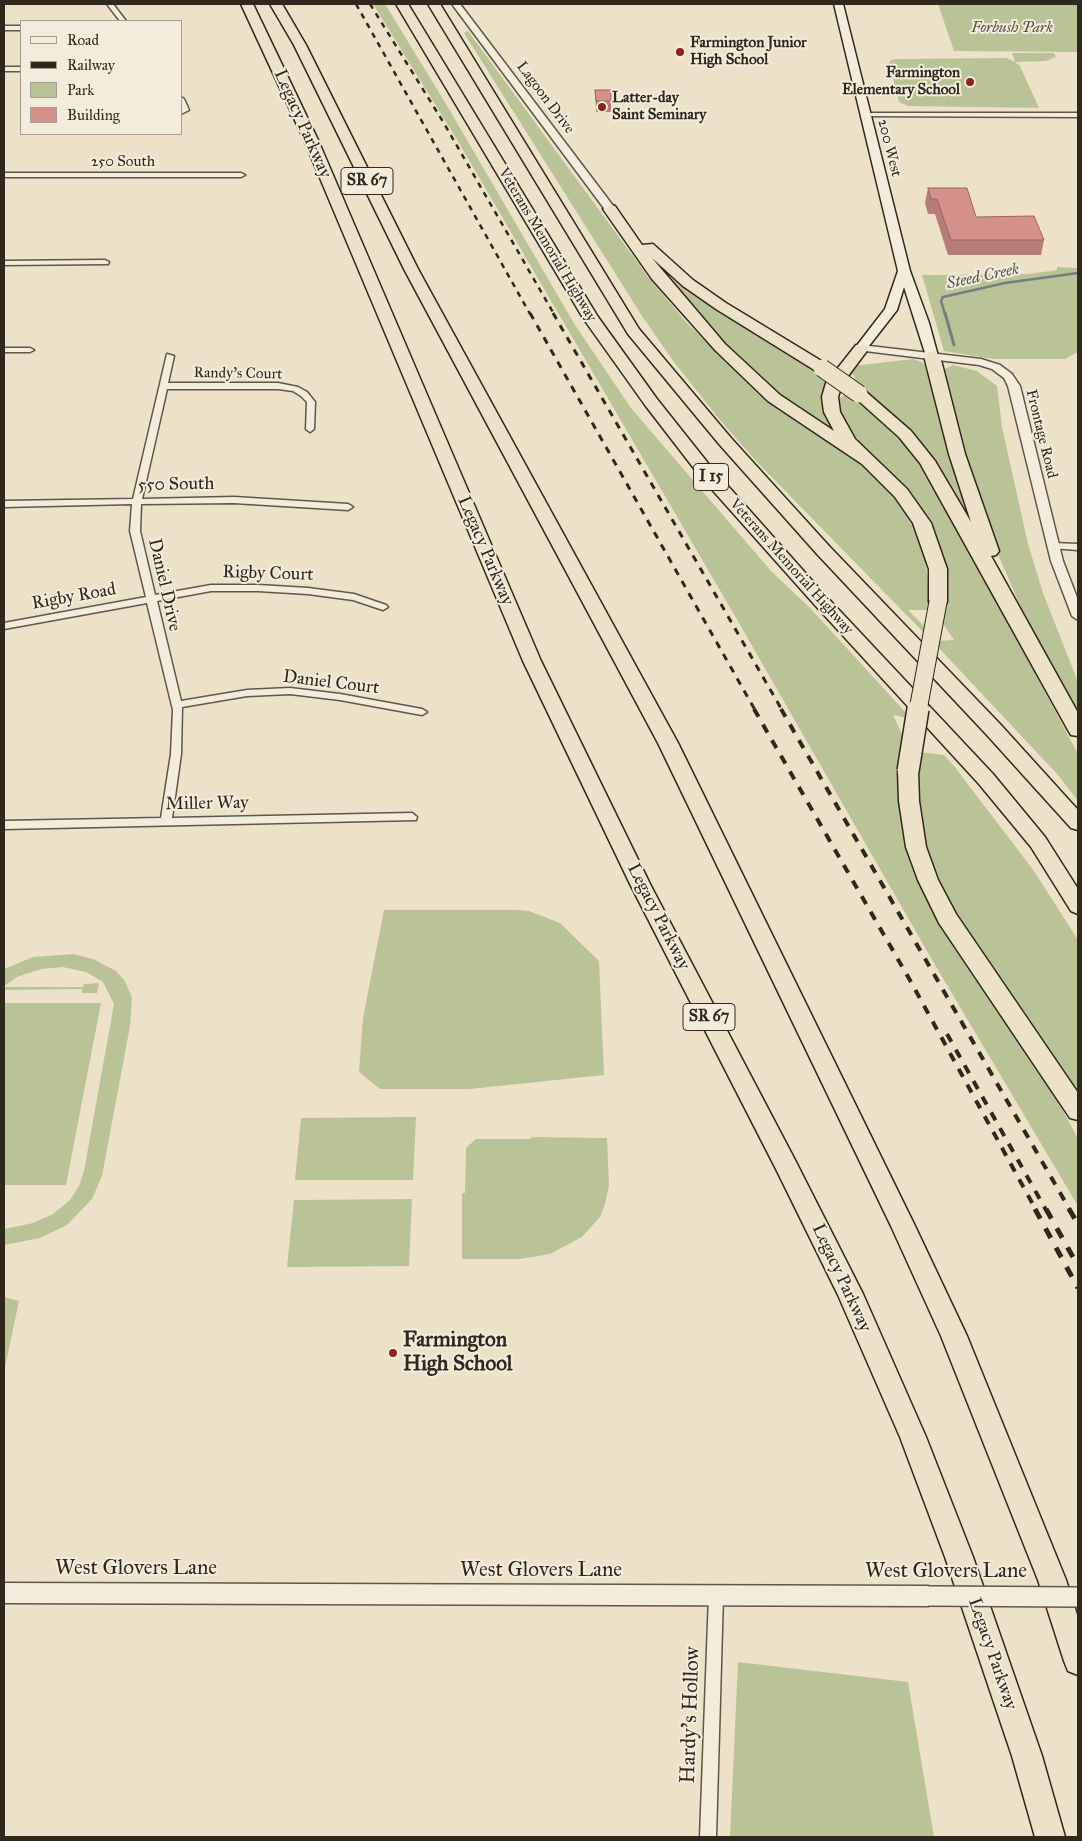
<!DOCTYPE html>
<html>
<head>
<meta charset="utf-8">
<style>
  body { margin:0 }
  #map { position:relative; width:1082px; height:1841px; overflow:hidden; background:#ede2c8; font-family:"IM FELL Great Primer",serif }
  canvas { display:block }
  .frame { position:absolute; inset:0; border:5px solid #30271d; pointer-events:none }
  .legend { position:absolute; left:20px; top:20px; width:162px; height:115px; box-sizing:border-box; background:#f3ecdb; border:1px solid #a59d8f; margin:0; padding:6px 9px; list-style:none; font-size:15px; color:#30271d }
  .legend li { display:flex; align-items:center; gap:10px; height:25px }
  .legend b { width:25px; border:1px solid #a59d8f }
</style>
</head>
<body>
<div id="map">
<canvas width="1082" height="1841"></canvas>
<div class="frame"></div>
<ul class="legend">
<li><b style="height:6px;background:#f3ecdb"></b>Road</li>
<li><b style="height:6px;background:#30271d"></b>Railway</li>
<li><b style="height:14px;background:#bac395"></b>Park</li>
<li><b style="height:14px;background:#d49189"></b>Building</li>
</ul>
</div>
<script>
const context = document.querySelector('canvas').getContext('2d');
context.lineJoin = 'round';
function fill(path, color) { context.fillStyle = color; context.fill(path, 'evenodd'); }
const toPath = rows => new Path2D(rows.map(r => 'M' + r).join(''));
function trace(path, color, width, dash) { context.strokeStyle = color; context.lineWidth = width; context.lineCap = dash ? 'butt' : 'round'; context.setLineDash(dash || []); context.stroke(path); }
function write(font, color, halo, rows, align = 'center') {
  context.font = font + ' "IM FELL Great Primer",serif'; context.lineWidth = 4; context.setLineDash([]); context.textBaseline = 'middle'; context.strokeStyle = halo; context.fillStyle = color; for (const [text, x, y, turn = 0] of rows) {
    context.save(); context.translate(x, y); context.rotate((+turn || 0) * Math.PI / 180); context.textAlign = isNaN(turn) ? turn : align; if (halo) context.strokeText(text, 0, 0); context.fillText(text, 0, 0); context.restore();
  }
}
fill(toPath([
  [373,4,385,4,446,104,575,325,631,408,771,571,811,609,908,715,907,718,893,715,904,738,917,876,937,919,1058,1101,1078,1139,1078,1206,931,958,735,616,459,143],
  [938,4,1078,4,1078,52,954,51],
  [468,31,649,278,686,322,720,356,756,387,860,462,895,497,911,519,924,551,929,590,929,610,908,610,925,627,924,633,756,461,719,419,674,362,642,316,464,33],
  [1012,53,1054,53,1056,57,1046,61,1015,62,1020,66,1039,108,908,106,899,102,889,63,891,60,895,59,1006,58,1015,62],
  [639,245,660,265,703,299,816,370,822,380,828,378,821,395,821,402,825,417,835,433,773,389,722,346],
  [1057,267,1078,268,1078,352,1065,359,994,359,944,351,922,275,1029,274,1057,270],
  [913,359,924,363,952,463,976,534,909,430,880,402,857,386,854,375,846,376,853,366],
  [953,365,977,371,997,386,1002,427,1028,544,1043,593,1078,682,1078,723,1030,629,989,533,971,484,943,370],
  [851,393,903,442,930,479,947,509,1078,754,1078,801,1058,775,937,646,939,641,954,640,941,621,946,575,940,545,928,518,911,494,859,442,845,424,834,400],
  [918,752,944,755,954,766,1034,871,1078,940,1078,1101,964,936,924,850,918,813],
  [384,910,516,910,529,911,560,923,599,961,604,1075,470,1089,380,1089,359,1072,363,1018],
  [74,954,93,959,116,971,125,981,132,998,130,1026,102,1176,92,1199,67,1225,40,1238,4,1245,4,1229,33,1223,53,1214,70,1200,79,1186,84,1171,114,1004,103,982,86,972,63,967,41,969,17,977,4,986,4,969,33,957],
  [99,983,97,993,82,993,82,989,5,990,6,987,83,987,84,984],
  [4,1003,101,1003,66,1185,4,1185],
  [416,1117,413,1180,295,1180,301,1118],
  [531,1137,607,1138,609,1185,605,1204,600,1217,582,1237,550,1254,520,1259,462,1259,462,1193,465,1193,466,1148,476,1139,531,1139],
  [412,1199,409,1266,287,1267,294,1200],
  [4,1297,19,1301,4,1372],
  [738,1662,908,1682,934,1837,730,1837]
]), '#bac395');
trace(toPath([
  [945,314,941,301,943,297,1005,283,1078,273]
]), '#71807f', 2.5);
trace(toPath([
  [945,313,954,345]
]), '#71807f', 3);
const minor = toPath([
  [107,4,113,4,126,21,120,21,107,4],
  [4,26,21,26,21,30,4,30,4,26],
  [4,67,21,67,21,71,4,71,4,67],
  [181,97,184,99,189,110,181,114,181,97],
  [865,113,1078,113,1078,117,863,116,863,114,865,113],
  [4,173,241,173,245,175,241,177,4,177,4,173],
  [105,260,109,262,108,264,4,265,4,261,105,260],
  [4,348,30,348,34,350,30,352,4,352,4,348],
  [167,354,174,356,168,383,278,383,298,387,307,392,315,402,314,429,310,432,306,429,307,402,301,396,293,391,278,389,167,389,142,499,234,497,348,504,353,507,348,510,234,503,141,504,140,531,155,595,211,585,258,585,308,588,354,594,386,605,388,607,383,610,353,600,308,594,258,591,211,591,157,601,181,701,247,690,290,688,340,694,422,709,427,712,422,715,340,700,290,694,247,696,182,707,181,754,172,818,412,813,417,817,416,820,4,829,4,821,161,818,171,754,173,710,147,603,4,629,4,623,146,597,130,531,132,504,4,507,4,501,133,499,167,354],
  [1053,543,1078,544,1078,550,1050,548,1050,544,1053,543],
  [716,1588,721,1590,723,1595,716,1837,700,1837,709,1595,711,1590,716,1588]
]);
const tertiary = toPath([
  [452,4,460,4,614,207,614,211,606,211,452,4],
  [861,345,981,359,1000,365,1012,374,1020,386,1063,561,1078,600,1078,620,1072,616,1051,561,1008,386,1004,378,992,369,979,365,857,350,857,346,861,345],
  [4,1583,928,1586,935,1589,938,1596,935,1603,928,1606,4,1603,4,1583]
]);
const secondary = toPath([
  [834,4,843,4,910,271,929,323,938,356,936,359,932,360,926,356,904,287,897,310,865,351,861,352,855,348,885,309,898,271,834,4]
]);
const motorway = toPath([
  [241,4,253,4,318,140,541,661,650,884,795,1160,863,1294,926,1437,973,1557,1042,1756,1065,1837,1035,1837,1012,1756,945,1557,900,1437,838,1295,776,1169,630,884,523,661,304,140,241,4],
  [270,4,282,4,306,45,418,269,678,743,915,1226,967,1336,1066,1580,1078,1618,1078,1675,1068,1671,1064,1661,1038,1580,941,1336,891,1226,658,743,404,269,294,45,270,4],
  [396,4,408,4,598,317,657,399,711,467,825,595,993,774,1045,837,1078,889,1078,914,1071,911,1031,847,979,784,813,603,699,475,645,405,583,318,396,4],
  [428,4,440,4,639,329,731,438,829,546,1000,724,1078,810,1078,830,1071,828,986,734,817,554,719,444,628,334,428,4],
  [610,205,615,206,642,245,653,244,693,280,726,303,828,365,830,368,828,371,816,371,716,309,683,286,652,258,725,344,780,395,834,431,824,412,822,397,826,383,856,345,866,345,869,348,842,384,838,397,840,412,855,439,907,489,931,523,947,569,947,602,944,606,938,608,932,606,929,602,929,569,913,523,895,497,862,464,768,401,715,350,652,279,603,209,610,205],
  [932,351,940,356,965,454,999,551,996,555,991,556,1078,713,1078,736,1071,735,1068,730,920,463,899,437,851,394,859,389,865,391,911,431,935,461,971,522,949,454,924,356,932,351],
  [908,764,915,766,918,771,919,801,926,847,938,880,956,914,1078,1093,1078,1120,1070,1118,939,923,918,880,906,847,899,801,898,771,901,766,908,764]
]);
trace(minor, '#5f5648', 3);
trace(tertiary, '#5f5648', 3);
trace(secondary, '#30271d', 3);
trace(motorway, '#30271d', 3);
fill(minor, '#f3ecdb');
fill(tertiary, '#f3ecdb');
fill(secondary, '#f3ecdb');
fill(motorway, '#ede2c8');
trace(toPath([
  [356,4,530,314],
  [370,4,442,120,554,314]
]), '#30271d', 2.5, [5.5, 5.5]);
trace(toPath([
  [530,313,755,710],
  [553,313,782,710]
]), '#30271d', 3, [7, 7]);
trace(toPath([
  [754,709,911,982,1036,1210],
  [781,709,1070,1210],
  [947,1034,1046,1210]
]), '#30271d', 4, [9, 9]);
trace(toPath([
  [1035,1209,1078,1288],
  [1046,1209,1078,1266],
  [1069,1209,1078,1224]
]), '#30271d', 5, [11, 11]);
const tertiaryBridge = toPath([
  [928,1596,1078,1597]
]);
const motorwayBridgeFar1 = toPath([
  [822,368,859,394],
  [918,710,938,602]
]);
const motorwayBridge = toPath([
  [908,771,918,709]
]);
trace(tertiaryBridge, '#5f5648', 22, []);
trace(motorwayBridgeFar1, '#30271d', 19, []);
trace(motorwayBridge, '#30271d', 24, []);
trace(tertiaryBridge, '#f3ecdb', 19);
trace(motorwayBridgeFar1, '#ede2c8', 17);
trace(motorwayBridge, '#ede2c8', 21);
fill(toPath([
  [595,90,611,101,611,112,596,112],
  [928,188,976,217,1044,240,1041,255,948,255,935,214,928,214,925,203]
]), '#b67d76');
const building = toPath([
  [595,90,611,90,611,101,596,101,595,90],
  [928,188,967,188,976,217,1034,216,1044,240,951,240,937,199,931,199,928,188]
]);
fill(building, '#d49189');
trace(building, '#946660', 1);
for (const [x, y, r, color] of [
  [680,52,5,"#8f2418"],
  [970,82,5,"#8f2418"],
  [602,107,5,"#8f2418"],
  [393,1353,5,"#8f2418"]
]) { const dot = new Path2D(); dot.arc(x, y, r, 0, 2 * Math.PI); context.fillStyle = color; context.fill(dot); trace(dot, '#f3ecdb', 2); }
write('italic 15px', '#524e3b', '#f3ecdb', [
  ["Forbush Park",1012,28]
]);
write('bold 15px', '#30271d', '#f3ecdb', [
  ["Farmington Junior",690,43],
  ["High School",690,60],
  ["Farmington",960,73,"right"],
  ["Elementary School",960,90,"right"],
  ["Latter-day",612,98],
  ["Saint Seminary",612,115]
], 'left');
write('15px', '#30271d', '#f3ecdb', [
  ["Lagoon Drive",545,98,53],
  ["200 West",889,148,76],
  ["250 South",123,162],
  ["Veterans Memorial Highway",547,245,59],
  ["Randy's Court",238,374,1],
  ["Frontage Road",1041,434,76],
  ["Veterans Memorial Highway",791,567,48]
]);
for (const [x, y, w] of [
  [367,181,52],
  [711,477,35],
  [709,1017,52]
]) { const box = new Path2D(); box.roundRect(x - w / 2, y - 13.5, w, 27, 4); context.fillStyle = '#f3ecdb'; context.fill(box); trace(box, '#30271d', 1); }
write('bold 16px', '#30271d', null, [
  ["SR 67",367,181],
  ["I 15",711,477],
  ["SR 67",709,1017]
]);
write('italic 16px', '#51534e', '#f3ecdb', [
  ["Steed Creek",983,277,-12]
]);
write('18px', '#30271d', '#f3ecdb', [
  ["Legacy Parkway",302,124,66],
  ["550 South",176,485,-1],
  ["Legacy Parkway",485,551,67],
  ["Rigby Court",268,574,2],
  ["Daniel Drive",164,585,77],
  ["Rigby Road",74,597,-10],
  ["Daniel Court",331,683,7],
  ["Miller Way",207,804,-1],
  ["Legacy Parkway",658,917,63],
  ["Legacy Parkway",841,1278,65],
  ["Legacy Parkway",992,1654,71]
]);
write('bold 21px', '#30271d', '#f3ecdb', [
  ["Farmington",403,1341],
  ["High School",403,1365]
], 'left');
write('21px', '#30271d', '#f3ecdb', [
  ["West Glovers Lane",136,1569],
  ["West Glovers Lane",541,1571],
  ["West Glovers Lane",946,1572],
  ["Hardy's Hollow",691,1715,-88]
]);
</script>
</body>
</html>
